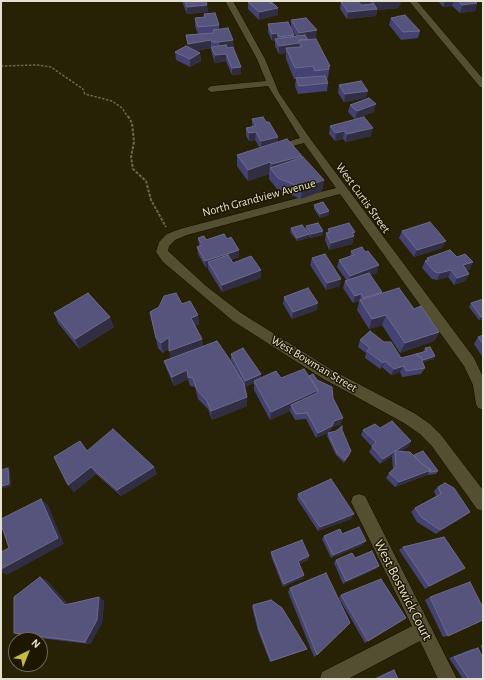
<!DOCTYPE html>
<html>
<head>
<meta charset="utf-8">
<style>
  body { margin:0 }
  #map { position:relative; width:484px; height:680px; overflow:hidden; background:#272105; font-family:"Alegreya Sans",sans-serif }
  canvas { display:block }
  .frame { position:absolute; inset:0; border:2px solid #e6e2d2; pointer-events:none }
  .north { position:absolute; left:8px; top:632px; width:40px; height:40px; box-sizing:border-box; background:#1d1700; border:1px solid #6d6854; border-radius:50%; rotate:43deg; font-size:11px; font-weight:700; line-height:16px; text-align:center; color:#e6e2d2 }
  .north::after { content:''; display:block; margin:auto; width:14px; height:18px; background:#c3bd3e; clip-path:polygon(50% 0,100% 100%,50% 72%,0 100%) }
</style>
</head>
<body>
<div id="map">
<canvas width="484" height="680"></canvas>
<div class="frame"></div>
<div class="north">N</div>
</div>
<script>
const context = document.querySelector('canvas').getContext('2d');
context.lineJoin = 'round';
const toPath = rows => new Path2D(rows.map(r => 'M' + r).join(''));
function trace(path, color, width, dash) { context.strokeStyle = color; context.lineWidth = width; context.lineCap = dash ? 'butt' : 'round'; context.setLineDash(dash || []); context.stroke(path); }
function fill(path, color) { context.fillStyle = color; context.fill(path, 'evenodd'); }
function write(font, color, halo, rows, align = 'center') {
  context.font = font + ' "Alegreya Sans",sans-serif'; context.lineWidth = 3; context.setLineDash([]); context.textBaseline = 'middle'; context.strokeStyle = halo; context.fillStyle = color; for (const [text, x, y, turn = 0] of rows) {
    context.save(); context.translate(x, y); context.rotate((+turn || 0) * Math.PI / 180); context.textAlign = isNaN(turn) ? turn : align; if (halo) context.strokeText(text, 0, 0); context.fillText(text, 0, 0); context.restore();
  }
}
const minor = toPath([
  [225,1,233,1,265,59,279,93,309,137,474,358,483,377,483,410,478,408,476,404,473,385,464,366,340,194,187,235,175,240,169,246,168,251,206,286,241,313,332,370,414,413,430,424,441,435,483,490,483,511,477,509,431,445,420,434,404,423,322,378,233,321,163,262,156,252,159,242,167,234,180,229,336,188,304,143,275,151,272,150,270,148,272,146,300,138,268,86,211,92,207,89,211,86,266,81,257,59,225,1],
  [409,1,417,1,483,79,483,88,480,87,409,1],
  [359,494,365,496,457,679,438,679,420,641,348,679,320,679,322,672,412,626,351,502,353,496,359,494]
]);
trace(minor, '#100a00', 1);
trace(toPath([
  [1,66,37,65,51,67,83,89,85,94,112,101,122,108,128,117]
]), '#6c674f', 1.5, [2.5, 1.5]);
trace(toPath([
  [128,116,132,123,134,142,131,157,133,169,146,181,151,200,166,227]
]), '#6c674f', 2, [3, 1.5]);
fill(minor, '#554f32');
fill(toPath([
  [182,1,206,1,208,12,187,14],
  [349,1,401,1,400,5,399,6,399,8,377,10,376,16,347,19,340,9,341,2],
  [438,1,475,1,477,3,475,11,460,13,452,6,443,7],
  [248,2,273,2,273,3,278,15,259,20,248,9],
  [204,14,219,25,219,29,233,40,233,48,241,67,241,74,232,75,226,61,215,63,212,54,211,48,195,51,200,53,201,61,190,67,176,60,175,52,188,47,186,35,198,34,195,26,195,18,204,17],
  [391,18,420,31,418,38,401,40,389,25],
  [291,20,316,38,307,39,330,66,328,77,327,81,328,83,327,91,298,94,295,86,296,79,294,79,286,59,286,53,279,54,275,46,275,41,272,41,268,32,268,24,294,35,294,36,296,36,291,28],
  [339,85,366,98,344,102,338,93],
  [350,105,374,112,355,119,348,112],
  [252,119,278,142,302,157,324,180,322,191,301,199,277,189,269,179,269,174,248,181,237,166,237,155,260,148,255,140,249,141,246,136,246,128,252,127],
  [330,126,371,136,346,142,343,139,335,141,329,134],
  [314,205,329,211,329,215,320,218,314,209],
  [306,226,323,235,310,238,308,235,308,238,297,241,290,232,291,228,305,229],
  [328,229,355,232,352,244,329,250,325,240,326,233,328,232],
  [402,231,442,248,414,257,399,238],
  [198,238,206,240,239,257,231,260,233,263,261,270,261,278,222,292,208,269,208,267,206,268,198,254,197,247,199,246],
  [351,251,377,273,370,275,382,292,382,293,414,309,439,332,434,341,400,353,382,325,369,329,357,310,359,302,359,301,353,303,343,288,345,281,347,281,337,267,339,260,350,256],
  [457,257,473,262,469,270,467,270,469,274,465,281,454,285,448,277,437,280,432,279,422,268,425,261,426,260,427,258],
  [312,258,340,286,326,290,310,265],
  [284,297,317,310,292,319,283,304],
  [483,300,483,319,479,320,469,307,471,303],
  [182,304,198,315,199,324,195,326,202,339,203,347,239,376,231,360,231,354,261,378,309,377,309,376,317,380,333,398,341,424,332,427,330,432,316,438,306,419,295,420,290,411,270,420,254,390,254,383,245,387,247,397,247,406,212,420,208,409,198,399,195,387,190,386,188,379,174,386,167,370,164,361,171,358,169,348,163,353,158,348,150,312],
  [54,313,114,327,79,349,58,323],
  [483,335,483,358,474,344,478,337],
  [360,340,401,358,423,352,425,348,434,359,423,362,425,368,421,374,402,377,400,372,391,375,382,367,380,369,365,358,366,353,358,347],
  [380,428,411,441,408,447,400,451,414,455,438,471,436,474,427,475,395,487,386,478,389,473,393,470,392,456,380,464,369,452,372,447,361,435,363,430],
  [342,430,350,454,344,463,336,455,327,436,328,433],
  [87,451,154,467,157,474,121,496,96,474,74,492,68,485],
  [438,487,465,516,436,534,417,522,411,512,415,508,436,496,434,491],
  [298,494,351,519,318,531,297,499],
  [342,534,363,545,331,558,322,539,324,536],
  [403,547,465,568,425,589,399,550],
  [271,552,309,556,308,560,299,564,303,578,283,587,271,556],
  [355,558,379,566,376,569,343,584,334,563,336,560],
  [40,577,47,581,68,604,99,597,104,601,102,623,90,644,22,636,14,633],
  [290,588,317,655,314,657,288,592],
  [341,595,368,641,365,643,339,598],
  [430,597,448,636,443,637,425,600],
  [253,605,305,650,270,662,258,631,252,607],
  [483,644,483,650,480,646],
  [478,648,483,679,463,679,449,658,472,649],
  [394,670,398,679,373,679,388,672]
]), '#444273');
fill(toPath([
  [358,1,371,1,370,6,357,8],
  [375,1,401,1,400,5,399,6,399,8,377,10,376,16,347,19,348,12,373,9],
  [445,1,454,1,452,6,443,7],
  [273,2,273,9,278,8,278,15,259,20,259,12,269,3],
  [477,3,475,11,460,13,462,5],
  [207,5,208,12,187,14,187,7],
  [317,30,316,38,298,40,299,33],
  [277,33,277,41,275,39,275,41,272,41,272,34],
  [211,40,211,48,189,52,188,44],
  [233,40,234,48,219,50,219,42],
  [299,43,298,51,286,48,286,53,279,54,279,46],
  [200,53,201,61,190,67,190,59],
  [226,54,226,61,215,63,215,55],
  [330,66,328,77,328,78,329,69,328,67],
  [241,67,241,74,232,75,232,68],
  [368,91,366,98,344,102,345,94],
  [376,104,374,112,355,119,357,111],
  [373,128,371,136,346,142,347,134],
  [344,131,343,139,335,141,336,133],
  [256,132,255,140,249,141,249,133],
  [278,137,278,145,261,149,261,141],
  [302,156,301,167,271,170,272,164],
  [270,162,269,174,248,181,248,170],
  [324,180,322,191,301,199,302,188],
  [329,211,329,215,320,218,320,214],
  [323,231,323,235,310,238,311,234],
  [355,232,352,244,329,250,331,243,352,233],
  [309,234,308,238,297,241,297,238],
  [446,241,442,248,414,257,417,250],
  [239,250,239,257,211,266,208,262,208,267,206,268,205,261],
  [473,262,469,270,459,272,463,265],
  [379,265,377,273,349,283,350,276],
  [261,270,261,278,222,292,222,285],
  [451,270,448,277,437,280,440,273],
  [469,274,465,281,454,285,457,278],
  [341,279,340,286,326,290,327,283],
  [361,294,359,301,353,303,355,296],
  [318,303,317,310,292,319,293,312],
  [198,315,199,324,192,328,191,318],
  [386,315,382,325,369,329,372,319],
  [483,316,483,319,479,320,481,317],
  [110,317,114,327,79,349,75,339],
  [439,332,434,341,400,353,405,343],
  [169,337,171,347,163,353,161,343],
  [202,339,203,349,171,360,169,351],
  [435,356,434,359,421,363,420,361],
  [385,361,382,367,380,369,383,363],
  [404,366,400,372,391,375,394,369],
  [187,370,188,379,174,386,172,377],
  [261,374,261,380,254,381,254,383,245,387,245,381],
  [318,390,316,399,291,405,290,411,270,420,271,412],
  [247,397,247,406,212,420,211,411],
  [343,418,341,424,332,427,330,432,316,438,318,433,334,421],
  [411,441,408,447,396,454,395,451],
  [395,451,392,456,380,464,383,459],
  [91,467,96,474,74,492,68,485],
  [154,467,157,474,121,496,117,490],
  [8,468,10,471,11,486,1,489,1,486],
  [431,470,427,475,395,487,399,482],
  [41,499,48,505,64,544,7,575,1,572,1,569],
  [470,512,465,516,436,534,440,530],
  [354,514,351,519,318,531,320,527],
  [366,541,363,545,331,558,333,555],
  [309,556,308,560,296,565,298,561],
  [379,566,376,569,343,584,346,581],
  [465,568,459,572,425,589,429,586],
  [304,575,303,578,283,587,284,584],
  [40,577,47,581,72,608,65,605],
  [99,597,104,601,102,623,90,644,85,642],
  [307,649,305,650,270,662,271,661]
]), '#312e43');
const building = toPath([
  [185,1,206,1,207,5,187,7,185,1],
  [252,1,272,1,273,2,269,3,274,4,278,8,259,12,248,2,252,1],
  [349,1,358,1,361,5,374,4,377,9,348,12,341,2,349,1],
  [458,1,475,1,477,3,462,5,458,1],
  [215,13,219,25,198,27,195,18,205,17,204,14,215,13],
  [405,15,420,31,403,32,391,18,405,15],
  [306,18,317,30,299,33,291,20,306,18],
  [288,22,294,35,279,37,277,33,272,34,268,24,288,22],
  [228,28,233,40,219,42,212,42,211,40,188,44,186,35,214,33,213,30,228,28],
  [305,35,308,40,299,40,299,43,279,46,275,39,305,35],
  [316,39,330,66,328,67,329,69,315,71,313,66,295,68,286,48,302,47,299,40,316,39],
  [226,45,228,48,233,47,241,67,232,68,226,54,215,55,211,47,226,45],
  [186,46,200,53,190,59,175,52,186,46],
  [325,76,328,83,299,86,296,78,325,76],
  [361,81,368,91,345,94,339,85,361,81],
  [369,98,376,104,357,111,350,105,369,98],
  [263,117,266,122,269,122,278,137,261,141,256,132,249,133,246,128,256,126,252,119,263,117],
  [364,117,373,128,347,134,344,131,336,133,330,126,364,117],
  [287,139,302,156,272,164,270,162,248,170,237,155,287,139],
  [303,157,324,180,302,188,278,178,270,168,303,157],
  [323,202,329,211,320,214,314,205,323,202],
  [430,222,446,241,417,250,402,231,430,222],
  [318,223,323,231,311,234,306,226,318,223],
  [349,223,355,232,352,233,354,236,331,243,326,233,330,232,328,229,349,223],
  [302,225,309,234,297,238,291,228,302,225],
  [224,234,227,239,231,237,239,250,205,261,197,247,202,245,198,238,204,236,206,240,224,234],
  [362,247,365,252,368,251,379,265,350,276,339,260,354,255,351,251,362,247],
  [450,250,457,257,465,254,473,262,463,265,469,274,457,278,451,270,440,273,435,272,425,261,429,260,427,258,450,250],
  [325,254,341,279,327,283,312,258,325,254],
  [228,255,233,263,251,256,261,270,222,285,208,262,228,255],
  [369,273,382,292,363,298,361,294,355,296,345,281,369,273],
  [308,288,318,303,293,312,284,297,308,288],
  [399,288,414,309,421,306,439,332,405,343,386,315,372,319,360,300,399,288],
  [88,293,110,317,75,339,54,313,88,293],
  [176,293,182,304,190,301,198,315,191,318,202,339,169,351,169,337,161,343,156,338,150,312,159,307,164,296,176,293],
  [483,299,483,316,481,317,471,303,483,299],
  [370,331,384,342,391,342,401,358,416,354,423,359,422,361,425,368,406,371,404,366,394,369,385,361,383,363,367,351,370,348,360,340,370,331],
  [483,335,483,344,478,337,483,335],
  [217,341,230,360,244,384,247,397,211,411,207,401,197,390,193,378,188,377,187,370,172,377,164,361,217,341],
  [430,347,435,356,423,360,423,359,416,354,427,351,425,348,430,347],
  [243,348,261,374,245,381,231,354,243,348],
  [304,369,318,390,271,412,254,381,276,371,281,378,304,369],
  [313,374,317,380,332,387,333,398,343,418,334,421,332,426,318,433,307,413,296,414,291,405,317,393,318,390,312,381,309,376,313,374],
  [392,421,411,441,383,459,372,447,376,442,363,430,375,424,380,428,392,421],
  [342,426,342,430,351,451,345,460,337,453,328,433,336,431,342,426],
  [113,429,154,467,117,490,91,467,68,485,54,457,80,441,87,451,113,429],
  [395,451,410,452,421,463,431,470,399,482,389,473,396,467,395,451],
  [423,451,438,471,429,472,431,470,421,463,414,455,423,451],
  [8,468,9,484,1,486,1,470,8,468],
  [331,479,354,514,320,527,298,494,331,479],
  [445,483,454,488,470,512,440,530,421,517,415,508,441,494,438,487,445,483],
  [41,499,58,538,1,569,1,552,9,548,1,524,1,519,41,499],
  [359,527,366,541,333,555,324,536,340,529,342,534,359,527],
  [444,537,465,568,429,586,403,547,444,537],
  [302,540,309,556,298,561,304,575,284,584,271,552,302,540],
  [372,551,379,566,346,581,336,560,352,553,355,558,372,551],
  [326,573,350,623,317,655,290,588,326,573],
  [40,577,65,605,99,597,97,620,85,642,14,633,14,597,40,577],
  [381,579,406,618,368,641,341,595,381,579],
  [470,582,483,608,483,620,448,636,430,597,470,582],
  [271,600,282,608,307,649,271,661,259,629,253,605,271,600],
  [478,648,483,658,483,679,469,679,454,657,478,648],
  [394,670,398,679,376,679,394,670]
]);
fill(building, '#56537d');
trace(building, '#6c6a8b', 1);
write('12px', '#e6e2d2', '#1d1700', [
  ["North Grandview Avenue",259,198,-15],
  ["West Curtis Street",363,198,54],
  ["West Bowman Street",314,364,31]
]);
write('14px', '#e6e2d2', '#1d1700', [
  ["West Bostwick Court",403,590,63]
]);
</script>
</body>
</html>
